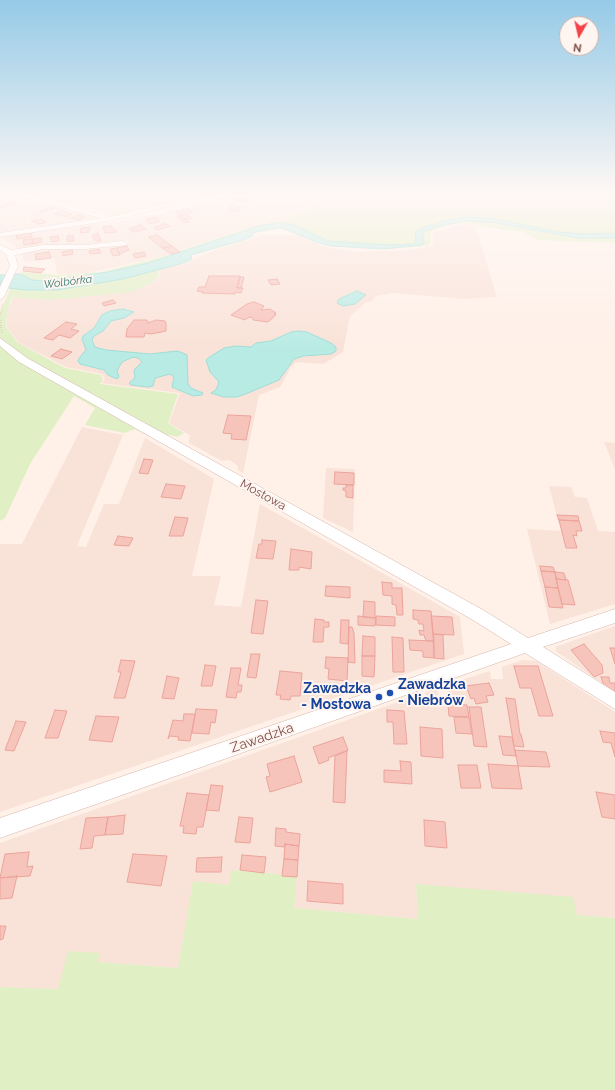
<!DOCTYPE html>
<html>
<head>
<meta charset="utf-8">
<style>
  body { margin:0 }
  #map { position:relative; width:615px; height:1090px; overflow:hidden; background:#fff0e8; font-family:Raleway,sans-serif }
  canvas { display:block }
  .north { position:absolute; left:559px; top:16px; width:40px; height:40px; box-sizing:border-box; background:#fff5f0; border:1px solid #cbb2ad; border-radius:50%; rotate:188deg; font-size:11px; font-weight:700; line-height:16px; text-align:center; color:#7d4d48 }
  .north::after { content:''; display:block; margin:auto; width:14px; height:18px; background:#f54148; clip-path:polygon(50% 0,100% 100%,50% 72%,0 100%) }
</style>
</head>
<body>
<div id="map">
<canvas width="615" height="1090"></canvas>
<div class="north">N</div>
</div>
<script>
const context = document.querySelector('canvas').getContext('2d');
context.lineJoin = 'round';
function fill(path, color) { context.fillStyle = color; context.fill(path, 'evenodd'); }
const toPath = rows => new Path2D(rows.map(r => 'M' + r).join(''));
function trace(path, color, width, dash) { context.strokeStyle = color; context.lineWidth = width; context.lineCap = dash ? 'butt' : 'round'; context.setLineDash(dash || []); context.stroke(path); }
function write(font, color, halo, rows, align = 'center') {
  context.font = font + ' Raleway,sans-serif'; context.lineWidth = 4; context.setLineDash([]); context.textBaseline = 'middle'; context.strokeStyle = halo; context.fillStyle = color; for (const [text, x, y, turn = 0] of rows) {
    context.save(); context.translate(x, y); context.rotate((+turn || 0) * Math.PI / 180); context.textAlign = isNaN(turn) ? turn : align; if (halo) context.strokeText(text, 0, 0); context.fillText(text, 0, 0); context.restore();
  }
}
fill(toPath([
  [0,195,11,195,100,218,0,233],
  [232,195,333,195,287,218,231,233,169,255,87,273,57,274,54,258,24,262,22,252,40,248,110,245,114,247,129,245,127,240,87,245,44,245,19,249,2,238,5,235,70,226,110,223,155,215],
  [474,222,497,297,465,299,392,293,376,296,372,301,365,303,350,316,343,352,323,364,296,362,291,367,280,387,259,395,243,473,238,470,237,465,229,460,222,461,189,443,189,438,191,436,169,423,180,393,101,383,105,379,102,374,66,367,19,343,7,327,7,314,13,297,50,300,130,292,153,283,160,276,158,269,181,265,215,250,262,235,299,235,322,246,343,250,361,252,406,250,433,246,434,232],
  [82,427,123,435,77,546,86,547,104,504,119,504,145,438,214,479,192,576,221,576,214,605,241,607,260,504,460,617,464,654,0,812,0,544,22,544],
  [604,442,615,443,615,469],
  [326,468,355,469,353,532,323,518],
  [549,486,571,487,575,497,587,498,598,531,615,532,615,604,550,624,527,529,561,531],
  [615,626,615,692,557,652,555,647],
  [523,660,536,661,615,712,615,918,576,915,416,884,418,919,294,908,296,876,231,870,229,885,193,882,178,968,97,962,100,953,58,989,0,987,0,843,415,696,416,704,425,701,426,692,437,689,438,696,448,697,449,684,490,671,491,679,503,679,502,667]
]), '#f9e2d8');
fill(toPath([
  [34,195,202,195,115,216],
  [333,195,615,195,615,243,538,240,522,232,475,226,474,222,450,224,431,232,431,243,427,246,384,249,332,246,319,243,282,228,277,228,256,232,252,233,253,236,243,240,191,255,192,259,180,264,157,269,159,276,152,283,131,292,50,300,12,297,7,314,6,327,18,343,65,368,101,375,103,379,100,384,178,394,168,423,184,433,177,437,170,435,148,436,135,429,124,433,85,425,95,408,74,396,30,464,5,518,0,521,0,312,16,276,22,272,57,275,101,272,169,255,231,233,287,218],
  [231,870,297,876,294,908,418,919,416,884,573,897,577,915,615,918,615,1090,0,1090,0,987,58,989,68,951,100,953,98,962,178,968,193,881,229,885]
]), '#e0efc4');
const water = toPath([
  [465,217,496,219,558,232,584,234,615,233,615,238,579,238,491,222,468,221,438,226,425,231,422,233,424,243,422,245,384,249,332,246,319,243,282,228,277,228,256,232,252,233,253,236,243,240,191,255,192,259,180,264,123,279,57,290,26,290,0,287,0,275,20,274,32,280,45,281,108,272,148,263,259,226,275,223,294,225,328,241,389,245,413,244,416,241,415,233,421,228,448,220,465,217],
  [357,291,366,295,355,304,343,306,337,303,339,299,357,291],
  [123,309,134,312,124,318,111,321,103,331,94,336,92,340,95,347,106,350,150,354,177,351,183,353,187,355,188,384,191,388,203,393,202,395,193,396,172,387,174,377,170,374,155,378,153,386,148,387,131,385,129,383,135,378,134,370,142,362,138,358,133,357,122,362,117,371,119,377,117,379,108,375,104,370,80,364,78,361,80,357,86,350,82,339,83,336,94,328,102,315,110,311,123,309],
  [299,331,307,332,331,343,336,347,336,351,331,354,303,356,294,359,279,380,248,393,237,397,224,397,211,393,216,390,219,382,210,372,206,360,208,358,224,348,236,346,251,347,256,343,271,341,291,332,299,331]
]);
fill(water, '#b9ebe5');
trace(water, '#9eded7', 1);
const building = toPath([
  [239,196,246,200,249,201,236,201,231,198,239,196],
  [12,201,17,204,0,208,0,206,12,201],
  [234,204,240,208,237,209,240,211,228,209,233,207,229,205,234,204],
  [50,207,55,208,39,213,44,211,41,210,50,207],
  [188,209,193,212,185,215,179,215,175,212,188,209],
  [62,210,65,212,72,214,67,217,54,214,62,210],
  [183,214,187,215,192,218,186,220,179,215,183,214],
  [78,215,85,217,78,220,71,218,78,215],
  [181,216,186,220,189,222,184,223,177,217,181,216],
  [155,217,160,221,150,224,146,220,155,217],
  [41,219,47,222,39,224,31,221,41,219],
  [164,223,170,226,157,230,154,227,166,224,164,223],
  [141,225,146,229,134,232,129,229,141,225],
  [111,226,117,232,105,233,103,227,111,226],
  [90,227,89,232,80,233,81,228,90,227],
  [31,233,32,237,17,239,16,235,31,233],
  [98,233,101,241,96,241,92,236,98,233],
  [73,235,74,241,69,242,68,240,66,240,68,238,67,236,73,235],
  [157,235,172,246,162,248,148,237,157,235],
  [58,236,59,241,52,242,50,237,58,236],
  [41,238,42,242,33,244,32,239,41,238],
  [32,239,33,244,24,245,23,240,32,239],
  [127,246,129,250,119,254,117,248,127,246],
  [172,246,180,252,171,254,162,248,172,246],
  [117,248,120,255,113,256,110,249,117,248],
  [99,249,101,253,90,254,89,251,99,249],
  [72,250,73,254,63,256,62,252,72,250],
  [49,252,51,258,36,260,35,254,49,252],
  [144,252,146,256,135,258,133,254,144,252],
  [24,267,45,269,41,273,23,271,24,267],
  [209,276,240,276,237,288,243,288,241,293,235,292,235,294,202,293,203,292,197,291,199,287,205,287,209,276],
  [240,277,244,277,241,288,237,288,240,277],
  [277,279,280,284,271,285,268,280,277,279],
  [113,300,116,303,104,306,102,303,113,300],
  [254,302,264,306,261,310,270,309,276,313,274,314,276,315,268,322,253,320,253,318,249,317,245,320,231,315,247,304,254,302],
  [134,320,147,320,148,323,156,320,165,321,166,323,166,331,151,334,145,333,144,337,126,337,127,329,134,320],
  [66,322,77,324,71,329,79,331,70,338,59,335,53,340,44,338,66,322],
  [61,349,72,352,62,359,51,356,61,349],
  [228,415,251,416,246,440,231,439,232,434,223,433,228,415],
  [144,459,153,460,148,474,139,473,144,459],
  [335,472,354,473,354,485,334,484,335,472],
  [166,484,185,486,181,499,161,497,166,484],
  [346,485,353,485,353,498,346,497,346,491,343,490,343,488,346,488,346,485],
  [557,515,578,516,579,521,559,520,557,515],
  [175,517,188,518,183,536,169,536,175,517],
  [559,520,579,521,582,531,576,531,577,536,573,535,577,548,566,548,559,520],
  [118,536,133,538,129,546,114,545,118,536],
  [262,540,276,541,273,559,256,558,259,544,262,544,262,540],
  [291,549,312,552,311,569,299,567,299,570,289,570,291,549],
  [540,566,553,567,555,572,541,571,540,566],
  [541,571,555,572,558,588,545,587,541,571],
  [555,572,564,573,566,580,556,579,555,572],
  [556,579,568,580,575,605,562,604,556,579],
  [382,582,392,583,392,588,402,588,403,615,397,615,396,605,392,604,392,596,383,595,382,582],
  [326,586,350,587,350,598,325,596,326,586],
  [545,587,558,588,563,608,549,607,545,587],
  [256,600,268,601,263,634,251,633,256,600],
  [364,601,375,602,375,618,363,617,364,601],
  [413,610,431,611,434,641,426,641,424,635,420,635,419,630,424,631,423,624,419,624,418,620,413,619,413,610],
  [358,616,376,618,375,626,358,625,358,616],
  [376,616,395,617,395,626,376,625,376,616],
  [431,616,452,617,454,635,433,634,431,616],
  [315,619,324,620,324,622,329,622,329,627,324,627,323,642,313,642,315,619],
  [341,620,349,620,348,644,340,643,341,620],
  [349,627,352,627,354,633,355,663,348,662,349,627],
  [433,634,443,635,444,659,434,658,433,634],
  [363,636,375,637,375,656,362,656,363,636],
  [392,637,403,638,404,672,393,672,392,637],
  [409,640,434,641,434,658,423,657,423,651,410,650,409,640],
  [584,644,602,665,603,673,594,677,571,650,584,644],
  [610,648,615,648,615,664,610,648],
  [251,654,260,654,256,678,247,677,251,654],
  [362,656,375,656,374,677,362,676,362,656],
  [326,657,348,658,347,681,328,679,329,669,325,668,326,657],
  [121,660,135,661,125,698,114,698,121,672,118,672,121,660],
  [205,665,216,666,212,686,201,686,205,665],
  [514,666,538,666,553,716,539,716,531,688,520,688,514,666],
  [231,668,241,668,238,685,242,685,241,692,237,692,236,698,226,697,231,668],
  [280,671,302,673,300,696,291,696,290,700,280,699,281,695,276,695,280,671],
  [167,676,179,678,174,699,162,698,167,676],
  [601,677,609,677,610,683,615,683,615,692,604,686,601,677],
  [489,683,494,695,486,696,488,702,476,704,474,698,471,699,466,686,489,683],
  [506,698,515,699,520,734,521,734,524,747,514,746,506,698],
  [448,704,467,705,469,717,449,716,448,704],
  [469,707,481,707,487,747,474,746,469,707],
  [196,709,217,710,215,723,211,722,209,734,192,733,196,709],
  [55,710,67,711,58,738,45,738,55,710],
  [387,710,404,711,407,744,394,744,393,722,387,722,387,710],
  [184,714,195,714,190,741,178,740,179,737,170,736,168,739,173,720,183,721,184,714],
  [96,716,119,717,112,742,89,740,96,716],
  [454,717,469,717,472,734,456,733,454,717],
  [16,721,26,722,14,751,5,750,16,721],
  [420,727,442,729,443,758,421,756,420,727],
  [600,731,615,733,615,757,611,743,603,742,600,731],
  [499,736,512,737,516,756,503,755,499,736],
  [343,737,348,750,328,758,329,760,319,764,313,747,343,737],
  [515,750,546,752,550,767,518,766,515,750],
  [347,751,345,803,333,802,335,756,347,751],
  [294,756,302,782,270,792,266,777,270,776,267,764,294,756],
  [400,761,411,762,412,784,384,782,384,770,401,771,400,761],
  [488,764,518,766,522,789,492,788,488,764],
  [458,765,477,765,481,788,461,788,458,765],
  [211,785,223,786,219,811,206,810,211,785],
  [596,792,615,795,615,819,602,817,596,792],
  [187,793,209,795,203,827,197,827,196,834,183,833,184,826,180,826,187,793],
  [125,815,123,834,105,835,108,817,125,815],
  [108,817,105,835,94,836,92,848,80,849,86,818,108,817],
  [239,817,253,818,250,843,235,842,239,817],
  [424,820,445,822,447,848,425,846,424,820],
  [276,828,286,829,286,832,300,834,299,846,285,844,285,847,275,846,276,828],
  [285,844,299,846,298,860,284,859,285,844],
  [29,852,27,867,33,866,30,876,0,878,5,854,29,852],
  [133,854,167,856,161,886,127,882,133,854],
  [242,855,266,857,264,873,240,870,242,855],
  [222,857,221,872,196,872,197,858,222,857],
  [284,859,298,860,297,877,282,876,284,859],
  [17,876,12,898,0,899,0,878,17,876],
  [308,881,343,884,343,904,307,901,308,881],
  [0,926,6,926,3,939,0,940,0,926]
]);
fill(building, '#f7c4bc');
trace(building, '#eca49b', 1);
const minor = toPath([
  [16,195,28,195,109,217,202,195,214,195,109,221,0,237,0,233,101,218,16,195],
  [123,241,127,243,126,245,85,249,43,249,15,255,18,266,4,297,0,300,0,287,10,266,6,254,0,250,0,245,11,250,43,245,85,245,123,241],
  [0,338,27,358,483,610,528,638,615,609,615,623,543,647,615,692,615,709,525,653,0,838,0,818,511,644,473,620,19,362,0,346,0,338]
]);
trace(minor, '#d5b5ae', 1);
trace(toPath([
  [105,210,132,195]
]), '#dda69e', 1, [0.5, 1.5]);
trace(toPath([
  [0,315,3,304],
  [0,320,2,333]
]), '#dda69e', 1.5, [0.5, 2]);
fill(minor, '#fff');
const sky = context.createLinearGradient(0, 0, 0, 348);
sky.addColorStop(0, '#95cae7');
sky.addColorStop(0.56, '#fff8f5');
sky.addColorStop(1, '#fff8f500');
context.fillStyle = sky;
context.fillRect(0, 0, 615, 348);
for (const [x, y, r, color] of [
  [390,693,4,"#1a4fb4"],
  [379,697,4,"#1a4fb4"]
]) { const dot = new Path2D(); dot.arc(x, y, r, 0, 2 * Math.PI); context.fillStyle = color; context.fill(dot); trace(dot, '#fff5f0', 1.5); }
write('italic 11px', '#367b74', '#fff5f0', [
  ["Wolbórka",68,282,-7]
]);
write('12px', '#7d4d48', '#fff5f0', [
  ["Mostowa",263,495,29]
]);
write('bold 14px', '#164399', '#fff5f0', [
  ["Zawadzka",398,685],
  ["- Niebrów",398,701],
  ["Zawadzka",371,689,"right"],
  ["- Mostowa",371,705,"right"]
], 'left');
write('14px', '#7d4d48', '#fff5f0', [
  ["Zawadzka",262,738,-19]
]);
</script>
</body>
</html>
